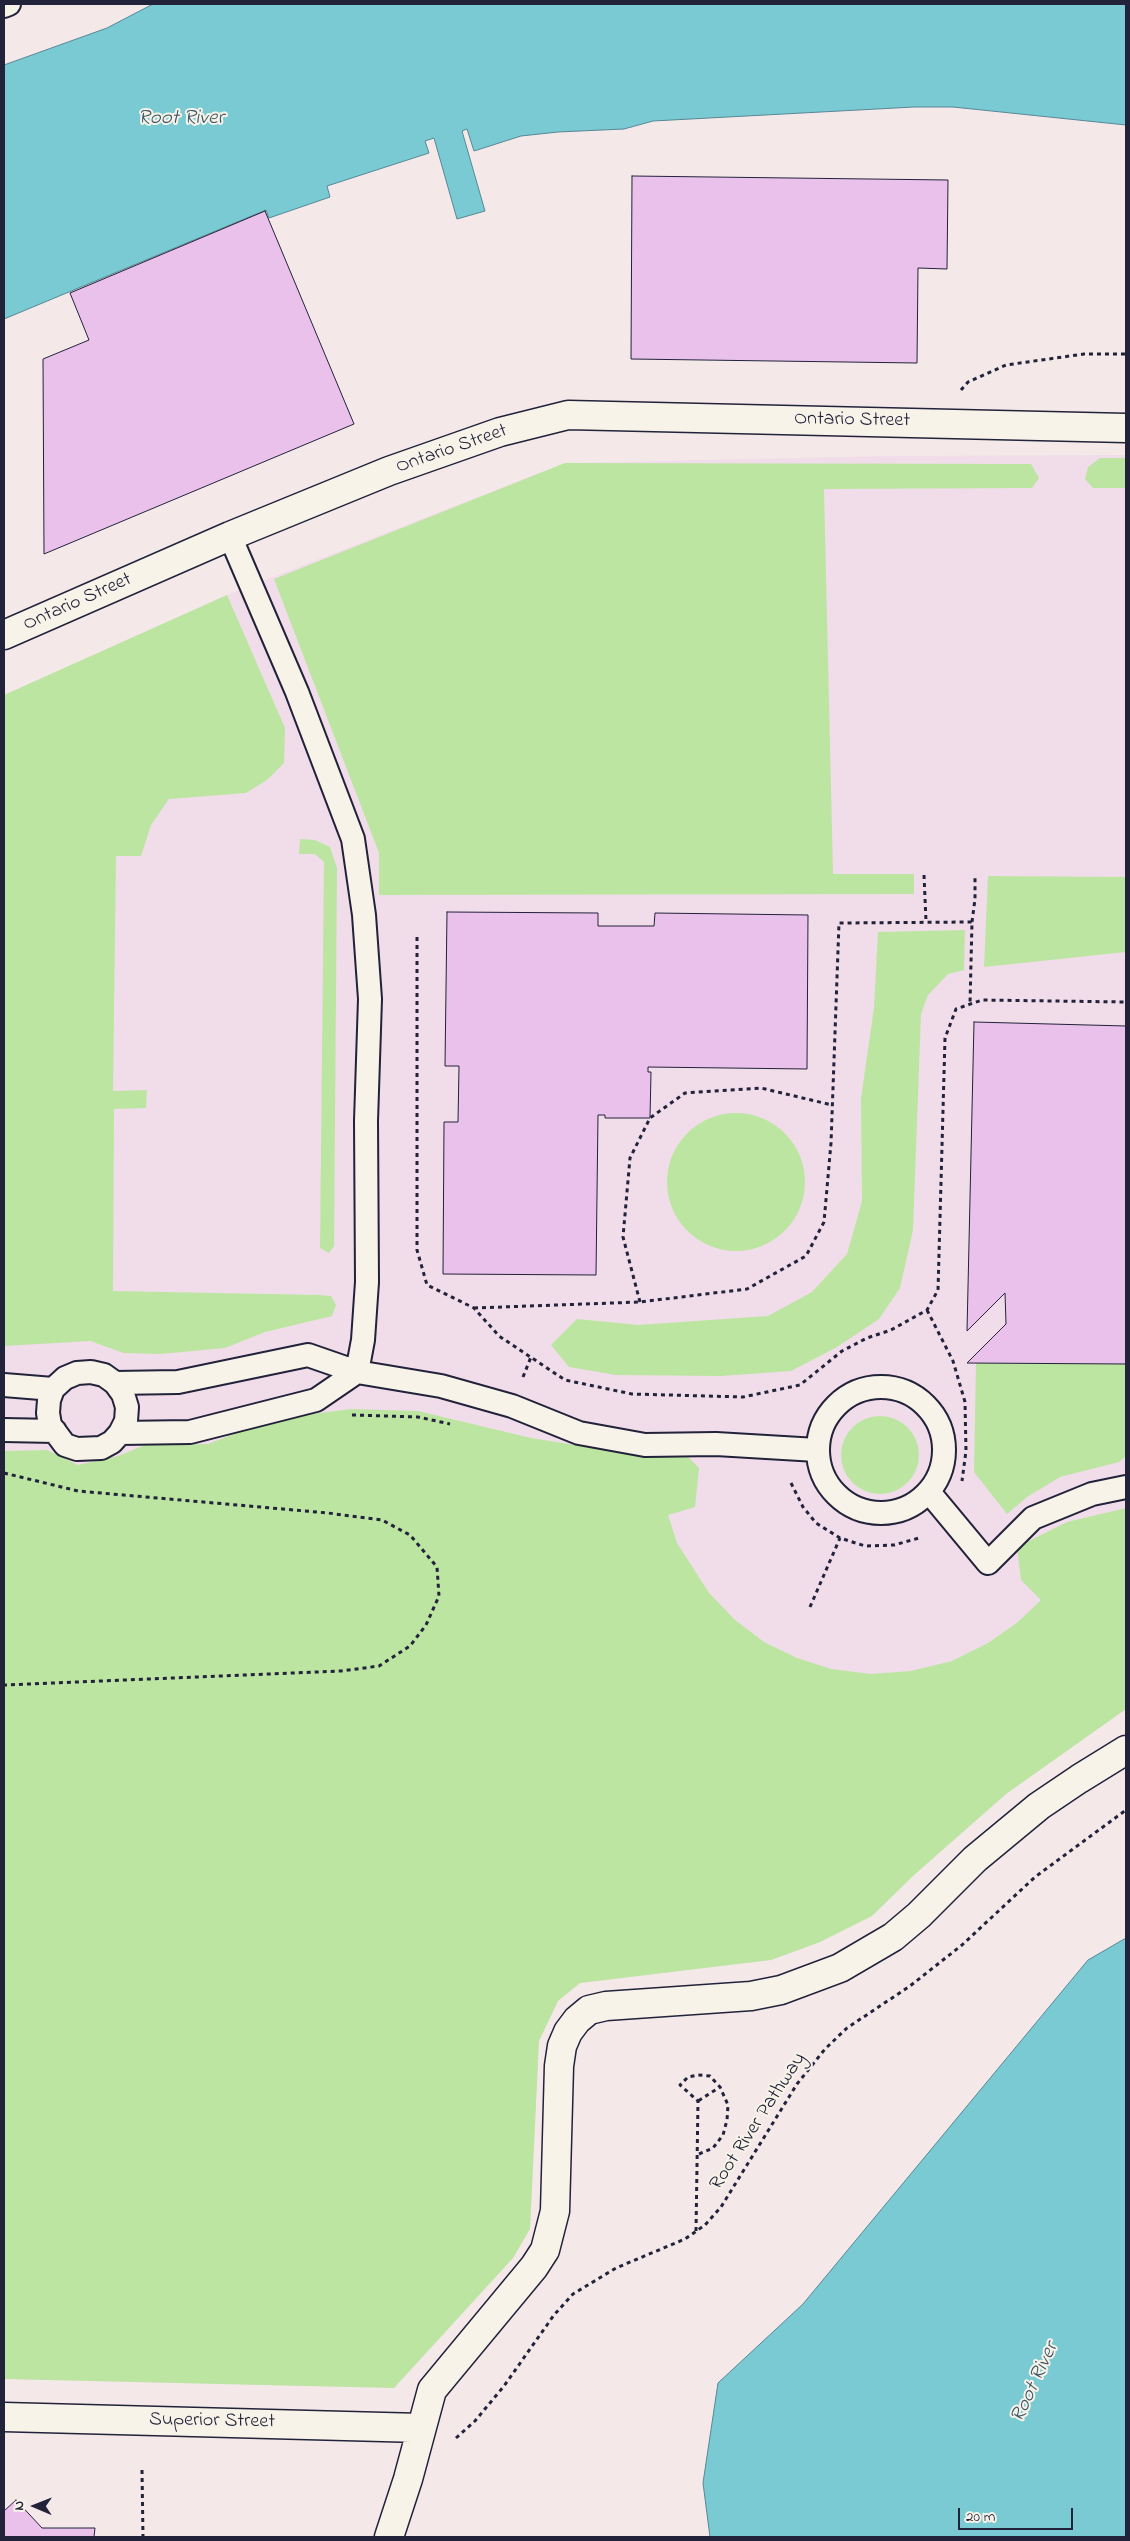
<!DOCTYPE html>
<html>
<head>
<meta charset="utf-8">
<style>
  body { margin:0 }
  #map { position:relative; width:1130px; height:2541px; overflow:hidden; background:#f4e9e8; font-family:"Indie Flower",sans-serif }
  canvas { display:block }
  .frame { position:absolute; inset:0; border:5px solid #22223b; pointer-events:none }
  .north { position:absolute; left:10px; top:2481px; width:50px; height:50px; -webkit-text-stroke:4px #f7f3e8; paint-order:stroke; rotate:271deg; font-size:14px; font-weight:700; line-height:20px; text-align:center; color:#22223b }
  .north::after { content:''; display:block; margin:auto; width:18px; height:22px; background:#22223b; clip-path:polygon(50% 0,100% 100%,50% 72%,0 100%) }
  .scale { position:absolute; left:958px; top:2508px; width:115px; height:22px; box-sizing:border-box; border:2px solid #22223b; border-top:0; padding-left:6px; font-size:15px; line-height:18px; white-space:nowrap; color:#22223b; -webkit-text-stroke:4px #f7f3e8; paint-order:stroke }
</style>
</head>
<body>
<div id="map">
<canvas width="1130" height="2541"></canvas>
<div class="frame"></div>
<div class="north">N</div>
<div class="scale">20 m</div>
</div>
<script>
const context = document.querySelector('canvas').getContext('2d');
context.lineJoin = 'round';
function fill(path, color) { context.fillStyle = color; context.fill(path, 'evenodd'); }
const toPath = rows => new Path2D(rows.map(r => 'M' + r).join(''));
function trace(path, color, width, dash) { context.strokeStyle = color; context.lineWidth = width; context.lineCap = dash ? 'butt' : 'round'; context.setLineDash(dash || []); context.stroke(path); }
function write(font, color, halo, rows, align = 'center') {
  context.font = font + ' "Indie Flower",sans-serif'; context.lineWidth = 4; context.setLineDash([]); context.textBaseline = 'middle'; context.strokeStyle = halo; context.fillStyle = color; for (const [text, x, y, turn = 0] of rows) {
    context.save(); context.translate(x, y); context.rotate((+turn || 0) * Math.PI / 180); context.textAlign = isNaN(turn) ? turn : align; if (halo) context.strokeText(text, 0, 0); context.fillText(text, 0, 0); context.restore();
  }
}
fill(toPath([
  [1126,455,1126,1709,1006,1794,913,1876,872,1916,820,1942,771,1960,580,1983,558,2001,539,2041,530,2229,513,2258,394,2388,4,2379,4,695,227,595,565,463,882,456]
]), '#f1dde9');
fill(toPath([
  [1100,458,1126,458,1126,488,1093,488,1085,479,1088,467],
  [565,463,1031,464,1039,478,1032,488,824,489,833,874,914,874,914,894,379,895,379,853,274,579],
  [227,595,285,728,284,763,267,780,246,793,169,799,151,825,141,856,116,856,113,1091,147,1090,146,1108,114,1109,113,1291,319,1295,331,1296,336,1305,332,1316,265,1332,225,1348,161,1354,124,1353,90,1341,4,1346,4,695],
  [300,839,315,840,330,847,337,868,334,1246,329,1253,320,1248,324,862,315,854,299,854],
  [988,876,1126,877,1126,952,984,967],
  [965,930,964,970,948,974,928,995,921,1014,913,1230,900,1288,879,1319,837,1347,791,1371,721,1376,616,1375,569,1367,551,1345,577,1319,638,1325,768,1316,812,1292,847,1254,862,1201,861,1098,874,1008,878,932],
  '667 1182a69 69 0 1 1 138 0a69 69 0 1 1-138 0Z',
  [976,1363,1126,1364,1126,1456,1119,1462,1060,1477,1027,1497,1007,1514,974,1472],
  [351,1409,418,1411,531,1438,651,1457,687,1456,699,1468,695,1507,668,1515,677,1543,709,1593,735,1620,764,1642,797,1658,831,1669,871,1674,911,1671,952,1661,988,1643,1018,1622,1041,1600,1021,1580,1017,1547,1067,1522,1126,1508,1126,1709,1006,1794,913,1876,872,1916,820,1942,771,1960,580,1983,558,2001,539,2041,530,2229,513,2258,394,2388,4,2379,4,1451,47,1450,78,1465,118,1456,145,1445,208,1444,272,1419],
  '841 1455a39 39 0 1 1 78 0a39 39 0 1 1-78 0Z'
]), '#bce5a1');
const water = toPath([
  [153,4,1126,4,1126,125,953,107,914,107,653,121,624,129,558,132,521,136,474,151,467,129,462,131,485,211,457,219,434,138,425,141,429,153,327,186,330,197,269,218,266,210,4,319,4,65,107,28,153,4],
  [1126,1938,1126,2537,710,2537,703,2483,718,2383,803,2304,1088,1960,1126,1938]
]);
fill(water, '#79cad2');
trace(water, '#568796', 1);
const building = toPath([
  [632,176,948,180,947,269,918,268,917,363,631,359,632,176],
  [265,211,354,424,44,554,43,359,89,340,70,293,265,211],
  [447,912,598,913,598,926,654,926,655,913,808,915,807,1069,648,1067,648,1072,651,1072,650,1118,605,1118,605,1115,598,1115,596,1275,443,1274,444,1122,458,1122,459,1066,445,1066,447,912],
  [974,1022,1126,1026,1126,1364,967,1363,1006,1324,1005,1293,967,1331,974,1022],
  [16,2500,42,2528,95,2528,94,2537,4,2537,4,2511,16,2500]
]);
fill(building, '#e9c1ea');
trace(building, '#22223b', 1);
const service = toPath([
  [4,6,9,4],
  [91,1372,104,1375,115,1383,123,1394,127,1407,126,1421,120,1433,112,1442,101,1448,77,1449,65,1445,50,1425,48,1413,49,1400,53,1389,65,1378,77,1373,91,1372],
  [115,1383,178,1382,308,1355,357,1372,441,1386,512,1406,579,1433,645,1445,716,1444,817,1450],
  [4,1385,53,1389],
  '818 1450a63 63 0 1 1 126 0a63 63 0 1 1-126 0Z',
  [4,1430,55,1431],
  [120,1433,190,1432,316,1400,357,1372,363,1340,367,1282,366,1121,370,999,364,915,353,839,297,692,230,536],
  [929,1492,988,1563,1033,1518,1092,1494,1126,1487]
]);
const minor = toPath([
  [4,635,230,536,389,471,500,432,568,415,1126,428],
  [4,2417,421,2428],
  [389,2537,408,2479,432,2390,534,2267,545,2250,555,2211,559,2066,562,2046,568,2032,577,2020,589,2010,606,2006,751,1996,781,1990,840,1968,893,1937,919,1915,975,1859,1039,1806,1079,1779,1126,1750]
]);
trace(service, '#22223b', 26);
trace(minor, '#22223b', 31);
trace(toPath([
  [961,390,968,382,1006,365,1084,354,1126,354],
  [924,875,926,921],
  [972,922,975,899,975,876],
  [417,937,417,1250,427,1285,474,1308,499,1336,565,1380,632,1394,743,1397,800,1385,842,1351,867,1338,891,1330,927,1310,938,1290,945,1038,956,1009,982,1000,1126,1002],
  [640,1302,623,1237,630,1158,650,1118,685,1093,761,1088,832,1105],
  [474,1308,640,1302,747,1289,806,1256,824,1222,831,1143,839,923,972,922,970,1004],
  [927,1310,953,1361,965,1402,966,1451,962,1481],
  [523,1377,531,1357],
  [352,1415,418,1417,450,1424],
  [4,1473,78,1491,328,1513,382,1520,410,1535,437,1567,439,1596,426,1625,410,1646,379,1666,341,1671,4,1685],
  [791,1483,803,1507,816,1523,840,1538,865,1546,894,1545,919,1538],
  [810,1607,840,1538],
  [699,2154,713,2148,723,2135,727,2120,728,2105,720,2087],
  [696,2231,698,2101,680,2085,688,2077,698,2075,710,2076,720,2087,698,2101],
  [456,2438,475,2421,504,2386,554,2315,573,2294,616,2268,685,2239,705,2225,721,2207,797,2084,825,2049,847,2028,910,1986,962,1945,1035,1877,1126,1810],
  [142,2470,143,2537]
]), '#22223b', 3, [4, 4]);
trace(service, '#f7f3e8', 22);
trace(minor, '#f7f3e8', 28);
write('20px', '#22223b', '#f7f3e8', [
  ["Ontario Street",852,421,1],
  ["Ontario Street",452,450,-19],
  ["Ontario Street",78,603,-24],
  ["Root River Pathway",759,2122,-57],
  ["Superior Street",212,2422,1]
]);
write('italic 21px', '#3c5468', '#f7f3e8', [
  ["Root River",181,120],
  ["Root River",1036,2383,-65]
]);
</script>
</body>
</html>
